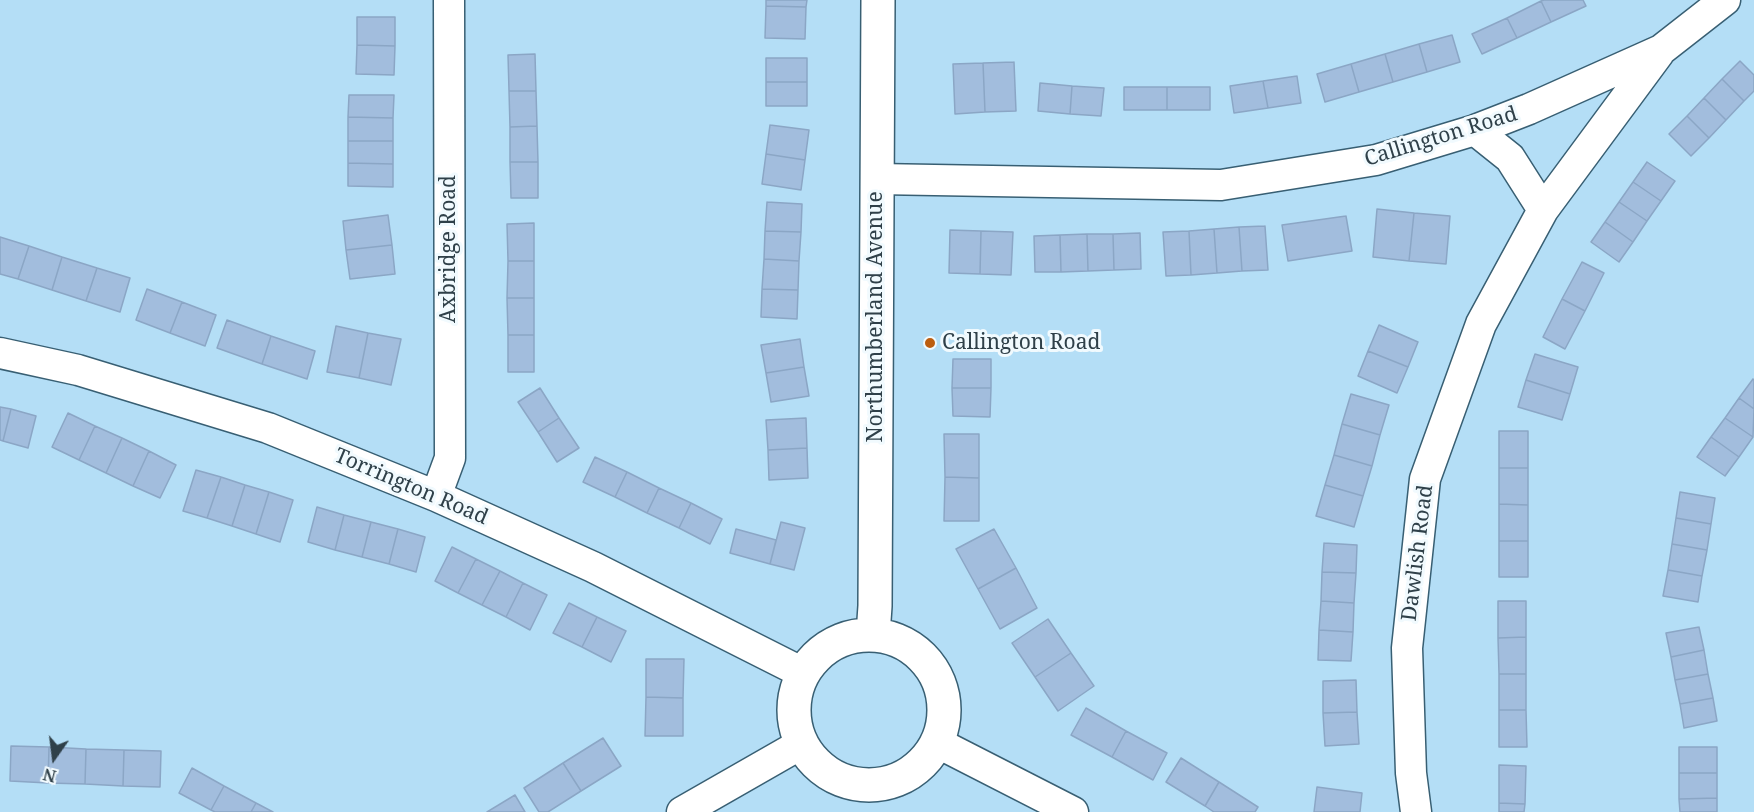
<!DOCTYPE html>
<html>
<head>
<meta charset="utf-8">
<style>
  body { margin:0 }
  #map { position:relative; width:1754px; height:812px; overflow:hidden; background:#b4def6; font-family:"Noto Serif",serif }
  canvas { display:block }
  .north { position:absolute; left:24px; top:728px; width:60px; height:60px; -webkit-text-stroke:4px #f1fafe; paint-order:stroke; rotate:194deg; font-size:16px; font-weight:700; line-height:24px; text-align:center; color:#2f4049 }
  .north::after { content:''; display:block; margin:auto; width:21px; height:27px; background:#2f4049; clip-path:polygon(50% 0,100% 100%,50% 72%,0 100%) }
</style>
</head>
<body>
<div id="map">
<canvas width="1754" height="812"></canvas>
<div class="north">N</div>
</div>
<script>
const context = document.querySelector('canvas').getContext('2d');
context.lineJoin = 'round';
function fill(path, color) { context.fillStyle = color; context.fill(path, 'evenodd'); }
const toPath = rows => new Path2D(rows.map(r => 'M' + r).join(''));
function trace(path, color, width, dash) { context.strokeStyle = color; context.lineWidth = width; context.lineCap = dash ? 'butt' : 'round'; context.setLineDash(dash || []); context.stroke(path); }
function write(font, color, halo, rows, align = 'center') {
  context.font = font + ' "Noto Serif",serif'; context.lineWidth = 6; context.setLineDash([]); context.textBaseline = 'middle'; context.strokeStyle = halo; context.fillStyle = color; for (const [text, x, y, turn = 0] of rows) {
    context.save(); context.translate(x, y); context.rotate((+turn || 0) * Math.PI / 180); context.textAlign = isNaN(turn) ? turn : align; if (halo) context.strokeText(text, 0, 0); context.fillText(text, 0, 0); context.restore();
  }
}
const building = toPath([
  [766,0,807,0,806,7,766,6,766,0],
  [1544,0,1583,0,1586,6,1551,22,1541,1,1544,0],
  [1541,1,1551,22,1517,38,1507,18,1541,1],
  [766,6,806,7,805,39,765,38,766,6],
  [357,17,395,17,395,46,357,45,357,17],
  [1507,18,1517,38,1482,54,1472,34,1507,18],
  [1452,35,1460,62,1427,72,1419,44,1452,35],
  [1419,44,1427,72,1393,82,1385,54,1419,44],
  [357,45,395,46,394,75,356,74,357,45],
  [535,54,536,91,509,91,508,55,535,54],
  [1385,54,1393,82,1359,92,1351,64,1385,54],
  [766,58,807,58,807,82,766,82,766,58],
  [1740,61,1754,75,1754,91,1744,101,1722,79,1740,61],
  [1014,62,1016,111,985,112,983,63,1014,62],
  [983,63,985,112,955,114,953,64,983,63],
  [1351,64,1359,92,1325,102,1317,74,1351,64],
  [1297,76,1301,103,1268,108,1263,81,1297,76],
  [1722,79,1744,101,1726,120,1704,98,1722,79],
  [1263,81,1268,108,1234,113,1230,86,1263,81],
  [766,82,807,82,807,106,766,106,766,82],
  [1040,83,1072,86,1070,114,1038,111,1040,83],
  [1072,86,1104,88,1101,116,1070,114,1072,86],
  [1124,87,1167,87,1167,110,1124,110,1124,87],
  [1167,87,1210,87,1210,110,1167,110,1167,87],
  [509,91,536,91,537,126,510,127,509,91],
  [349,95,394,95,393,118,348,117,349,95],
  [1704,98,1726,120,1709,138,1687,116,1704,98],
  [1687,116,1709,138,1691,156,1669,134,1687,116],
  [348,117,393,118,393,141,348,141,348,117],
  [770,125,809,130,805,160,766,154,770,125],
  [537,126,538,162,510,162,510,127,537,126],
  [348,141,393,141,393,164,348,163,348,141],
  [766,154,805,160,801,190,762,184,766,154],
  [510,162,538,162,538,198,511,198,510,162],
  [1647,162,1675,181,1661,201,1633,182,1647,162],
  [348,163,393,164,393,187,348,186,348,163],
  [1633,182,1661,201,1647,221,1619,202,1633,182],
  [767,202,802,204,801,232,765,231,767,202],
  [1619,202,1647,221,1633,242,1605,222,1619,202],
  [1377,209,1414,213,1409,261,1373,257,1377,209],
  [1414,213,1450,216,1446,264,1409,261,1414,213],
  [388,215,392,245,346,250,343,221,388,215],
  [1346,216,1352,251,1288,261,1282,225,1346,216],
  [1605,222,1633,242,1619,262,1591,242,1605,222],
  [534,223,534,261,508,261,507,224,534,223],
  [1265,226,1268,270,1242,271,1239,227,1265,226],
  [1239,227,1242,271,1217,273,1214,229,1239,227],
  [1214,229,1217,273,1191,275,1189,231,1214,229],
  [950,230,981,231,980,274,949,273,950,230],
  [765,231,801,232,799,261,764,259,765,231],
  [981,231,1013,232,1011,275,980,274,981,231],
  [1189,231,1191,275,1166,276,1163,232,1189,231],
  [1140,233,1141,269,1114,270,1113,234,1140,233],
  [1087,234,1113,234,1114,270,1088,271,1087,234],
  [1087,234,1088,271,1061,272,1060,235,1087,234],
  [1060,235,1061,272,1035,272,1034,236,1060,235],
  [0,237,29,246,18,279,0,274,0,237],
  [392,245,395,274,350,279,346,250,392,245],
  [29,246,62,257,52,290,18,279,29,246],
  [62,257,97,268,86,301,52,290,62,257],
  [764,259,799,261,798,290,762,289,764,259],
  [508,261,534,261,534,298,507,298,508,261],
  [1582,262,1604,273,1585,311,1562,299,1582,262],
  [97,268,130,278,120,312,86,301,97,268],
  [147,289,182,302,170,333,136,320,147,289],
  [762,289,798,290,797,319,761,317,762,289],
  [507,298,534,298,534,335,508,335,507,298],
  [1562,299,1585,311,1565,349,1543,337,1562,299],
  [182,302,216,315,205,346,170,333,182,302],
  [227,320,271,336,262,364,217,348,227,320],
  [1379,325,1418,342,1408,367,1368,351,1379,325],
  [336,326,368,333,359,378,327,372,336,326],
  [368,333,401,339,391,385,359,378,368,333],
  [508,335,534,335,534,372,508,372,508,335],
  [271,336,315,351,307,379,262,364,271,336],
  [800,339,804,367,766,373,761,345,800,339],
  [1368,351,1408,367,1397,393,1358,376,1368,351],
  [1535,354,1578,367,1570,394,1526,380,1535,354],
  [953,359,991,359,991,388,952,388,953,359],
  [804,367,809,396,771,402,766,373,804,367],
  [1753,379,1754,380,1754,409,1739,398,1753,379],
  [1526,380,1570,394,1562,420,1518,407,1526,380],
  [540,388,559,418,538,432,518,402,540,388],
  [952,388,991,388,990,417,953,416,952,388],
  [1351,394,1389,405,1380,435,1342,424,1351,394],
  [1739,398,1754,409,1753,437,1725,418,1739,398],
  [0,407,11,409,3,441,0,440,0,407],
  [11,409,36,416,28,448,3,441,11,409],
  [68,413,95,426,79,460,52,447,68,413],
  [559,418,579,448,557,462,538,432,559,418],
  [806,418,807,448,768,450,766,420,806,418],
  [1725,418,1753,437,1739,457,1711,437,1725,418],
  [1342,424,1380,435,1372,466,1334,455,1342,424],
  [95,426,122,438,106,473,79,460,95,426],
  [1499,431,1528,431,1528,468,1499,468,1499,431],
  [944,434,979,434,979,478,945,477,944,434],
  [1711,437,1739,457,1725,476,1697,457,1711,437],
  [122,438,149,451,133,486,106,473,122,438],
  [807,448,808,478,769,480,768,450,807,448],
  [149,451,176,465,160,498,133,486,149,451],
  [1334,455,1372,466,1363,496,1325,485,1334,455],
  [595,457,627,472,615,497,583,482,595,457],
  [1499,468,1528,468,1528,505,1499,504,1499,468],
  [196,470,221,477,207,518,183,511,196,470],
  [627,472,659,488,647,513,615,497,627,472],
  [221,477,245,485,232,526,207,518,221,477],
  [945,477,979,478,979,521,944,521,945,477],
  [245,485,269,492,256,534,232,526,245,485],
  [1325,485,1363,496,1354,527,1316,516,1325,485],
  [659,488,691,503,679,528,647,513,659,488],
  [269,492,293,500,280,542,256,534,269,492],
  [1680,492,1715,498,1711,524,1676,518,1680,492],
  [691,503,722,519,710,544,679,528,691,503],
  [1499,504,1528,505,1528,541,1499,541,1499,504],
  [317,507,344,515,335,550,308,542,317,507],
  [344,515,371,522,362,557,335,550,344,515],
  [1676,518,1711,524,1707,550,1672,544,1676,518],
  [371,522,398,529,389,564,362,557,371,522],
  [781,522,805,528,794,570,770,564,781,522],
  [398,529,425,537,416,572,389,564,398,529],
  [736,529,776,540,770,564,730,553,736,529],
  [994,529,1016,568,978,589,956,549,994,529],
  [1499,541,1528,541,1528,577,1499,577,1499,541],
  [1324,543,1357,545,1356,573,1322,572,1324,543],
  [1672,544,1707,550,1702,576,1668,570,1672,544],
  [452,547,476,559,458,593,435,581,452,547],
  [476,559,500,571,482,605,458,593,476,559],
  [1016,568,1037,608,1000,629,978,589,1016,568],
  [1668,570,1702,576,1698,602,1663,596,1668,570],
  [500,571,523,583,506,617,482,605,500,571],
  [1322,572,1356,573,1354,603,1321,601,1322,572],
  [523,583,547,595,530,630,506,617,523,583],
  [1321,601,1354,603,1353,632,1319,630,1321,601],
  [1498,601,1526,601,1526,637,1498,638,1498,601],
  [569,603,597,617,582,647,553,633,569,603],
  [597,617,626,631,611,662,582,647,597,617],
  [1048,619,1071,653,1035,677,1012,643,1048,619],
  [1699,627,1704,650,1671,657,1666,633,1699,627],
  [1319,630,1353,632,1351,661,1318,660,1319,630],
  [1526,637,1526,674,1499,674,1498,638,1526,637],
  [1704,650,1708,674,1675,680,1671,657,1704,650],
  [1071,653,1094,686,1058,711,1035,677,1071,653],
  [646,659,684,659,683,698,646,697,646,659],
  [1499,674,1526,674,1526,710,1499,710,1499,674],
  [1708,674,1713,698,1680,704,1675,680,1708,674],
  [1356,680,1357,712,1323,713,1323,681,1356,680],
  [646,697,683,698,683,736,645,736,646,697],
  [1713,698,1717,721,1684,728,1680,704,1713,698],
  [1086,708,1126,731,1112,757,1071,735,1086,708],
  [1499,710,1526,710,1527,747,1499,747,1499,710],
  [1357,712,1359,744,1325,746,1323,713,1357,712],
  [1126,731,1167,753,1153,780,1112,757,1126,731],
  [603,738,621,766,581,791,563,763,603,738],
  [11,746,49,747,48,783,10,781,11,746],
  [49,747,86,749,85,784,48,783,49,747],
  [1679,747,1717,747,1717,773,1679,773,1679,747],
  [86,749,124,750,123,786,85,784,86,749],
  [124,750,161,751,160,787,123,786,124,750],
  [1181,758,1219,782,1205,806,1166,782,1181,758],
  [563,763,581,791,548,812,539,812,524,788,563,763],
  [1499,765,1526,766,1525,804,1499,803,1499,765],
  [192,768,224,786,211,810,179,793,192,768],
  [1679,773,1717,773,1717,798,1679,799,1679,773],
  [1219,782,1258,807,1255,812,1214,812,1205,806,1219,782],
  [224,786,256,803,251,812,215,812,211,810,224,786],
  [1317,787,1362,793,1360,812,1314,812,1317,787],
  [515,795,525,812,487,812,515,795],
  [1717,798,1717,812,1680,812,1679,799,1717,798],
  [256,803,273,812,251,812,256,803],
  [1499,803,1525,804,1524,812,1499,812,1499,803]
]);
fill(building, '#a2bddd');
trace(building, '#8ba6c5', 1.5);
const minor = toPath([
  [1475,130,1510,158,1543,210],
  [877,179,1221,185,1376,160,1475,130,1529,109,1661,50,1725,0],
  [0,353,78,370,268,428,436,496,593,567,803,673],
  [436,496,450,458,449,0],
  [938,743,1073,812],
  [682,812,801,744],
  [1416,812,1411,773,1407,648,1425,479,1481,324,1543,210,1659,53]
]);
const tertiary = toPath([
  '794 710a75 75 0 1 1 150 0a75 75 0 1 1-150 0Z',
  [873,635,875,606,878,0]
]);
trace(minor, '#385f73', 33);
trace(tertiary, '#385f73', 36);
trace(minor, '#fff', 30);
trace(tertiary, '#fff', 33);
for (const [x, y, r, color] of [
  [930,343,6,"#bc5e10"]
]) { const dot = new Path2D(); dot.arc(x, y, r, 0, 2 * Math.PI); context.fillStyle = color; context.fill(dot); trace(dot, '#f1fafe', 2); }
write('21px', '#2f4049', '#f1fafe', [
  ["Callington Road",1441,137,-17],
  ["Axbridge Road",449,249,-90],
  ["Northumberland Avenue",876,317,-90],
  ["Torrington Road",411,487,23],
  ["Dawlish Road",1418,553,-83]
]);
write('21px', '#2f4049', '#f1fafe', [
  ["Callington Road",942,343]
], 'left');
</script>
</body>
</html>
